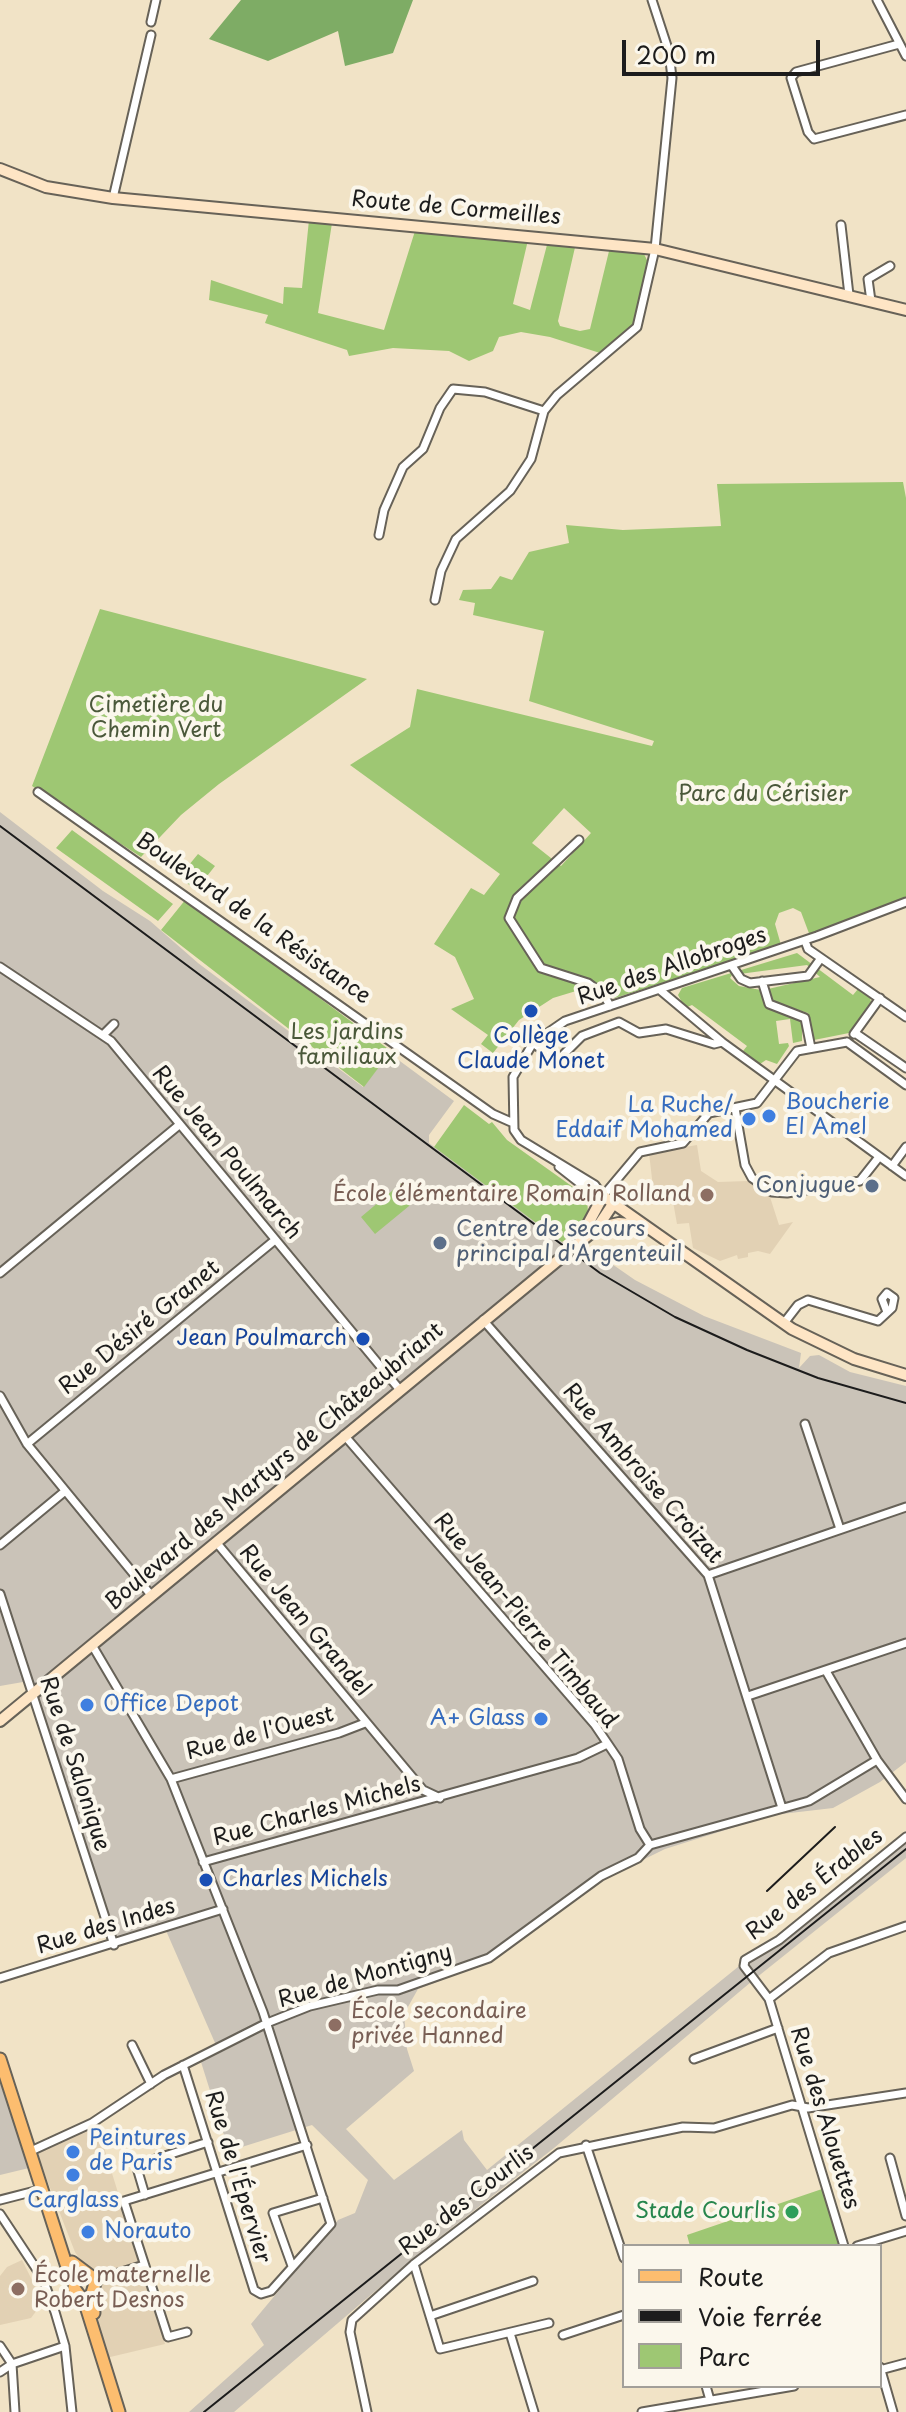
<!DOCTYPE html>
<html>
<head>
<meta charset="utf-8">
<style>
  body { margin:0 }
  #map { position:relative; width:906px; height:2412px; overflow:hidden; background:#f1e3c6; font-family:"Playpen Sans",sans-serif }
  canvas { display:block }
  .legend { position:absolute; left:622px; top:2244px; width:260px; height:144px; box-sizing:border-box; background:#fbf7ec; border:2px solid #a29f99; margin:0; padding:10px 14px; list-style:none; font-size:24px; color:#1c1c1c }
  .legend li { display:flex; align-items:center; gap:16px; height:40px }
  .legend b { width:40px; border:2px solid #a29f99 }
  .scale { position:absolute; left:622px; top:40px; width:198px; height:36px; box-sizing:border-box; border:4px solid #1c1c1c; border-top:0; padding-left:10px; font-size:24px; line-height:28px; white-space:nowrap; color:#1c1c1c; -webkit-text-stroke:6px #fbf7ec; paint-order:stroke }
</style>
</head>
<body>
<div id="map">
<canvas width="906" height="2412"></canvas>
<ul class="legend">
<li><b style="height:10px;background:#fcbd6f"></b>Route</li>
<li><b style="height:10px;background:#1c1c1c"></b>Voie ferrée</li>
<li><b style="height:22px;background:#9ec773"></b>Parc</li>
</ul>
<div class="scale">200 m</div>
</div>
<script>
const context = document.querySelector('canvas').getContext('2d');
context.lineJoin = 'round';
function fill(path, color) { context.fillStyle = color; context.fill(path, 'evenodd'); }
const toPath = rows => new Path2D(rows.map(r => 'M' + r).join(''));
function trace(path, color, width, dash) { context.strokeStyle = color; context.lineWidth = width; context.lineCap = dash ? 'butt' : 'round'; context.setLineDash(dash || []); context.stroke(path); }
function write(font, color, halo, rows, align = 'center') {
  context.font = font + ' "Playpen Sans",sans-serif'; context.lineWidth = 8; context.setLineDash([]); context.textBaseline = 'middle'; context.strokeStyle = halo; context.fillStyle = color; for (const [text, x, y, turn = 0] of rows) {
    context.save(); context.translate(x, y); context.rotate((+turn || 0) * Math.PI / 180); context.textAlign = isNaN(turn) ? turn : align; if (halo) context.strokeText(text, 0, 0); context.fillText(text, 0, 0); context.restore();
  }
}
fill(toPath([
  [697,1145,701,1171,718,1182,748,1181,770,1197,779,1225,793,1222,770,1254,758,1251,748,1253,748,1257,738,1259,737,1255,720,1261,693,1248,689,1223,677,1224,670,1185,653,1187,649,1153],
  [97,2125,165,2344,106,2358,94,2299,102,2287,97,2272,83,2264,75,2252,36,2152],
  [22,2260,43,2302,31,2318,0,2325,0,2276,7,2267]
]), '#e2d1b4');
fill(toPath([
  [0,812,103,891,150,921,198,963,363,1087,389,1053,454,1101,429,1135,429,1143,577,1253,586,1246,635,1280,704,1316,801,1353,799,1368,810,1356,819,1355,850,1372,906,1386,906,1762,880,1782,833,1808,773,1815,665,1849,604,1879,487,1963,418,1989,404,2014,407,2049,414,2071,346,2129,394,2180,462,2130,464,2140,487,2170,906,1831,906,1858,751,1982,554,2148,421,2252,234,2412,189,2412,264,2345,251,2324,338,2220,355,2213,368,2180,312,2125,229,2151,201,2062,219,2052,164,1926,117,1942,38,1704,23,1682,0,1686],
  [0,2082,29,2168,0,2175]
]), '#cac3b8');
fill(toPath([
  [309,220,332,223,318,313,384,330,415,231,528,240,513,304,530,310,548,241,576,243,558,321,560,326,580,331,590,329,610,247,643,252,648,262,638,322,600,353,550,337,521,332,499,337,493,351,469,361,449,351,393,348,349,356,347,350,265,323,268,315,209,300,211,280,283,304,284,287,302,288],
  [903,482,906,498,906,898,810,936,801,912,793,908,779,913,775,924,781,945,615,998,583,977,542,972,586,988,553,998,519,1020,493,1053,481,1044,488,1035,451,1009,474,999,455,957,434,944,471,888,484,895,500,874,350,765,410,727,417,689,652,746,654,741,529,701,544,631,473,615,475,603,459,600,463,590,491,589,500,576,512,580,529,552,569,543,566,525,623,530,721,526,717,484],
  [564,808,591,833,561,866,532,843],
  [100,609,367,679,219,784,181,815,141,857,32,786],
  [72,830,173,904,158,921,56,848],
  [198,854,215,866,196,890,179,877],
  [186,899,391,1051,364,1087,161,930],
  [797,953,853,995,858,989,870,997,871,1002,849,1033,814,1040,808,1013,771,1001,768,989,820,977,807,965,732,975,730,978,739,986,761,990,764,1003,772,1009,802,1020,802,1041,793,1043,790,1019,776,1021,779,1044,788,1043,789,1046,777,1064,766,1060,760,1064,743,1051,747,1046,692,1005,685,1008,678,995,682,988],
  [464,1105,489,1124,492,1122,507,1140,587,1197,588,1213,575,1233,562,1242,434,1147],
  [405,1180,420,1197,375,1234,361,1217],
  [822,2189,839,2246,690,2246,687,2235]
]), '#9ec773');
fill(toPath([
  [241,0,413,0,393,53,345,66,338,31,268,61,209,39]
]), '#7eac65');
const minor = toPath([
  [877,0,906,56],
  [151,22,156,0],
  [899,44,796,72,791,78,808,132,814,139,906,115],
  [113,198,151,35],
  [841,225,849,295],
  [871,301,868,279,890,266],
  [379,535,384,510,403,467,423,449,440,408,453,389,485,392,544,411],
  [435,600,441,571,456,539,510,491,531,459,544,411,557,395,637,327,655,249,672,78,669,52,652,0],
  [38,792,493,1114,511,1122],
  [579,840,517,898,509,918,541,968,588,983,604,995,610,1006],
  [805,941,808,949,906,1017],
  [732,966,741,979,750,983,808,976,821,958],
  [0,967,111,1041,400,1390],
  [762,981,769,1004,805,1018,811,1048],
  [660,990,722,1042,906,1176],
  [855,1033,906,1068],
  [854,1034,880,998],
  [103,1035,114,1024],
  [847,1042,906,1085],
  [533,1043,552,1057,560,1058,582,1036,619,1022,639,1033,666,1029,714,1044,722,1042],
  [735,1108,745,1165,752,1178,772,1192,787,1193,860,1181,879,1157],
  [892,1166,906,1147],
  [559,1167,591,1192,603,1196],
  [603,1196,595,1185,521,1140,514,1130,513,1077,533,1043,565,1021,817,936,906,902],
  [603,1196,640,1152,683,1143,709,1113,757,1103,797,1051,847,1042],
  [0,1273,179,1125],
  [483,1320,708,1575,782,1808],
  [784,1323,798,1305,808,1300,878,1321,892,1308,894,1298,887,1293,882,1299,887,1312],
  [0,1396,27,1444,151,1595],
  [805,1424,840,1529],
  [344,1435,595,1725,618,1759,640,1829,650,1845],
  [27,1444,275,1240],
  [216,1542,423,1790,440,1798],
  [0,1545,64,1492],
  [708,1575,906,1507],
  [0,1594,114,1945],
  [92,1645,171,1779,263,2012,331,2224,271,2291,261,2294,254,2290,183,2065],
  [826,1671,877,1760,906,1799],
  [748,1696,906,1643],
  [171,1779,339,1733,365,1723],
  [203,1862,578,1758,605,1745],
  [0,1978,223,1909],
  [769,1999,829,1953,906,1926],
  [132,2045,151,2084],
  [694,2059,778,2028],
  [586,2145,624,2258],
  [31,2151,92,2123,164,2075,267,2023,310,2006,378,1990,398,1990,489,1958,601,1876,638,1858,650,1845,809,1801,877,1760],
  [890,2158,906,2216],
  [145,2195,137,2168,140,2164,208,2142],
  [0,2200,43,2189],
  [0,2214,43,2279,55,2312,65,2346,72,2412],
  [844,2246,769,1999,744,1966,745,1960,779,1940,906,1837],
  [857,2246,906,2231],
  [414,2264,440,2349,549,2323],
  [292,2266,273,2213,323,2198],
  [96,2280,144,2265],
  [430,2316,533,2281],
  [187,2332,168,2337,124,2201,307,2145],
  [510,2333,534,2412],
  [563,2335,624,2315],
  [0,2346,12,2364,65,2346],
  [880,2367,893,2412],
  [880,2370,906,2363],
  [0,2372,12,2364,15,2412],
  [706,2386,710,2400],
  [367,2412,350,2332,352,2320,414,2264,559,2153,683,2127,714,2128,792,2105,808,2108,906,2093],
  [642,2412,794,2386]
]);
const secondary = toPath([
  [0,169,46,187,113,198,655,249,906,310],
  [597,1228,619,1223,640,1225],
  [581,1237,603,1196,792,1329,854,1359,906,1375],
  [0,1721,597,1228,613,1204]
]);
const primary = toPath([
  [0,2059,66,2264,75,2278],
  [72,2262,96,2280,92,2293,94,2313],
  [75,2278,74,2288,85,2303,119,2412]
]);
trace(minor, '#676258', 11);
trace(secondary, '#676258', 14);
trace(primary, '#676258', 15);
trace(minor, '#fff', 7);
trace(secondary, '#fee5c5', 10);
trace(primary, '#fcbd6f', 11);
trace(toPath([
  [0,826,600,1273,675,1317,747,1350,818,1378,906,1403],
  [767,1891,835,1827],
  [204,2412,906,1849]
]), '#1c1c1c', 2);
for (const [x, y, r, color] of [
  [531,1011,8,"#1a4fb4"],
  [769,1116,8,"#3f7fe0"],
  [749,1119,8,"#3f7fe0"],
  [872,1186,8,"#5c6f8a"],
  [707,1195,8,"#8d6e63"],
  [440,1243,8,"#5c6f8a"],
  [363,1339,8,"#1a4fb4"],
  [87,1705,8,"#3f7fe0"],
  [541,1719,8,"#3f7fe0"],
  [206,1880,8,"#1a4fb4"],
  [335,2025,8,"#8d6e63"],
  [73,2152,8,"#3f7fe0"],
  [73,2175,8,"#3f7fe0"],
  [792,2212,8,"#2e9e5b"],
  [88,2232,8,"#3f7fe0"],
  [18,2289,8,"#8d6e63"]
]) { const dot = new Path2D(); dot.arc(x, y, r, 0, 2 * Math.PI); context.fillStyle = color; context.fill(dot); trace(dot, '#fbf7ec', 3); }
write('22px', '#1c1c1c', '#fbf7ec', [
  ["Route de Cormeilles",456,209,5],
  ["Boulevard de la Résistance",253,919,35],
  ["Rue des Allobroges",672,967,-19],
  ["Rue Jean Poulmarch",226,1153,50],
  ["Rue Désiré Granet",140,1328,-39],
  ["Boulevard des Martyrs de Châteaubriant",275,1467,-40],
  ["Rue Ambroise Croizat",642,1474,49],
  ["Rue Jean Grandel",304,1621,50],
  ["Rue Jean-Pierre Timbaud",525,1621,50],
  ["Rue de l'Ouest",260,1734,-15],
  ["Rue de Salonique",74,1764,72],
  ["Rue Charles Michels",317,1812,-15],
  ["Rue des Érables",815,1885,-38],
  ["Rue des Indes",106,1927,-17],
  ["Rue de Montigny",365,1977,-16],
  ["Rue des Alouettes",824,2118,73],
  ["Rue de l'Épervier",237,2177,73],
  ["Rue des Courlis",467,2201,-38]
]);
write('22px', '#4a583a', '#fbf7ec', [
  ["Cimetière du",156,706],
  ["Chemin Vert",156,731],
  ["Parc du Cérisier",763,795],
  ["Les jardins",347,1033],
  ["familiaux",347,1058]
]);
write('22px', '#164399', '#fbf7ec', [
  ["Collège",531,1037],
  ["Claude Monet",531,1062],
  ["Jean Poulmarch",347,1339,"right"],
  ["Charles Michels",222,1880,"left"]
]);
write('22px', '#366cbe', '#fbf7ec', [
  ["Boucherie",785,1103],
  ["El Amel",785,1128],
  ["La Ruche/",733,1106,"right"],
  ["Eddaif Mohamed",733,1131,"right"],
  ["Office Depot",103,1705],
  ["A+ Glass",525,1719,"right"],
  ["Peintures",89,2139],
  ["de Paris",89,2164],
  ["Carglass",73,2201,"center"],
  ["Norauto",104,2232]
], 'left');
write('22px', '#4e5e75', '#fbf7ec', [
  ["Conjugue",856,1186],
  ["Centre de secours",456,1230,"left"],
  ["principal d'Argenteuil",456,1255,"left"]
], 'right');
write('22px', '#785e54', '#fbf7ec', [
  ["École élémentaire Romain Rolland",691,1195,"right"],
  ["École secondaire",351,2012],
  ["privée Hanned",351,2037],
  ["École maternelle",34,2276],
  ["Robert Desnos",34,2301]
], 'left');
write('22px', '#27864d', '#fbf7ec', [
  ["Stade Courlis",776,2212]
], 'right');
</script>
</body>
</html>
